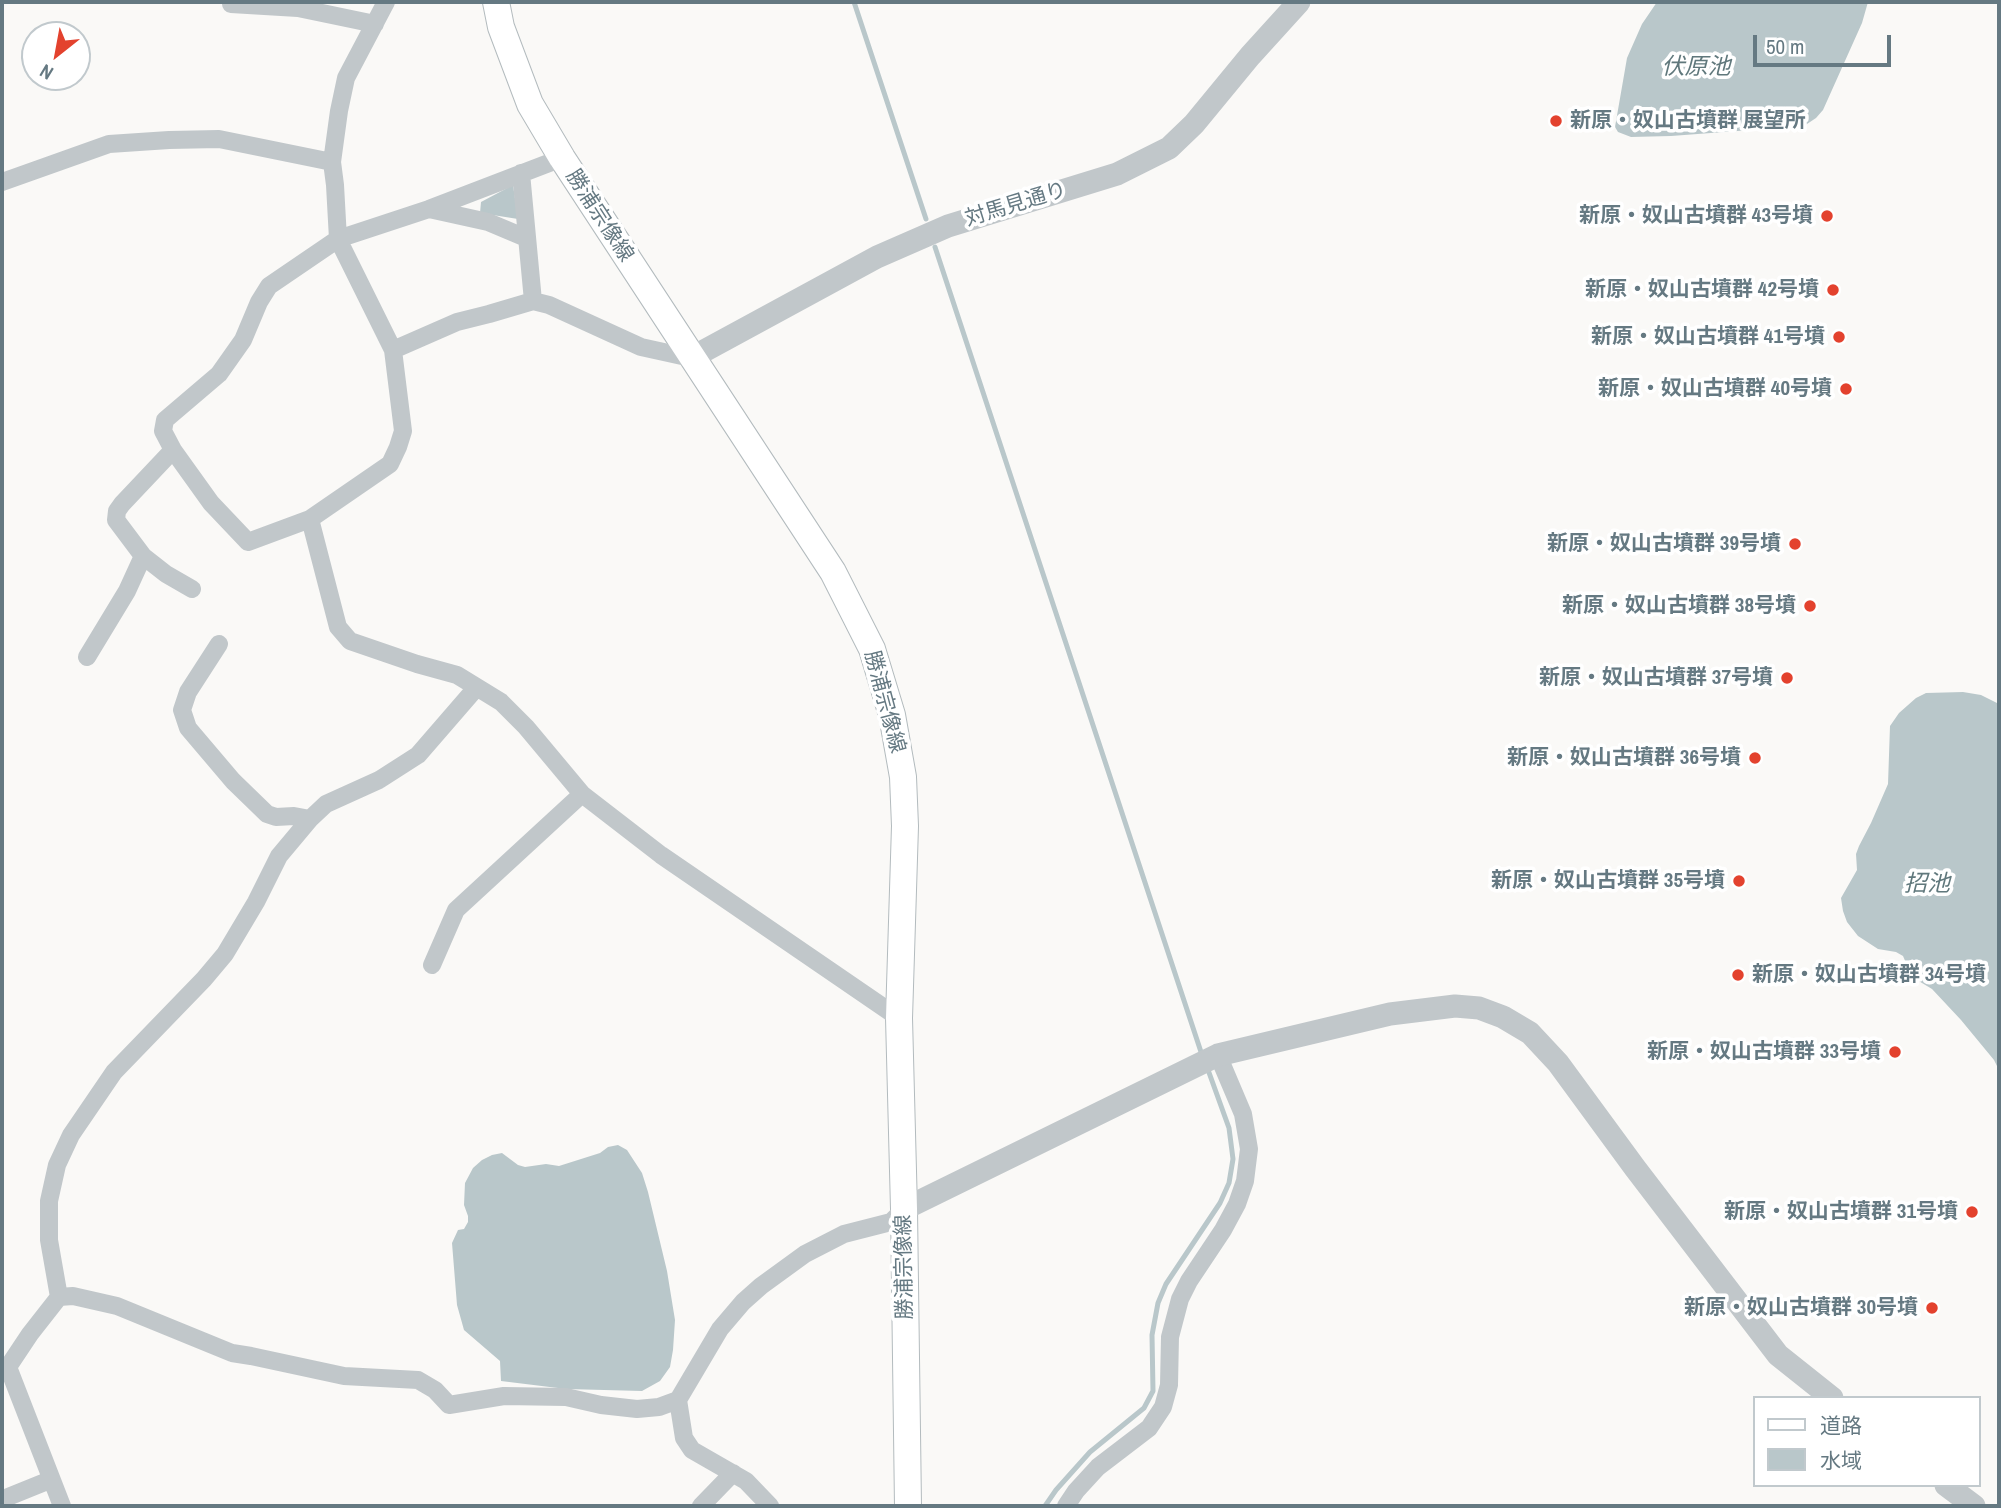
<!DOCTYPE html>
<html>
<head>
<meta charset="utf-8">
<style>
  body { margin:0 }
  #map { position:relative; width:2001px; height:1508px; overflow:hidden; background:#faf9f7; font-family:"Archivo Narrow","Noto Sans JP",sans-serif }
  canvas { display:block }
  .frame { position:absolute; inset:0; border:4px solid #657982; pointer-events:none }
  .legend { position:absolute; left:1753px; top:1396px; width:228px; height:91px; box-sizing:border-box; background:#fff; border:2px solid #c1c9cd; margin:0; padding:9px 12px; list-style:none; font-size:21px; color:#657982 }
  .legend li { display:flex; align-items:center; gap:14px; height:35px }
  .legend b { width:35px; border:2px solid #c1c9cd }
  .north { position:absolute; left:21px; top:21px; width:70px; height:70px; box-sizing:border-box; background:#fff; border:2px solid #c1c9cd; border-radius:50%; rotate:211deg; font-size:19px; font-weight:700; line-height:28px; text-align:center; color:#657982 }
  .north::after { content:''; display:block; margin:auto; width:24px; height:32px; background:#e3422e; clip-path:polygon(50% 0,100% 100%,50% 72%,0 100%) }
  .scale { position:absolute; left:1753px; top:35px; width:138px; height:32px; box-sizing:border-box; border:4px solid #657982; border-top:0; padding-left:9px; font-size:21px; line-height:24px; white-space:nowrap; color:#657982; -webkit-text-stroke:5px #fff; paint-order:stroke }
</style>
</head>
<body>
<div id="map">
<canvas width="2001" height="1508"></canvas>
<div class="frame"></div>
<ul class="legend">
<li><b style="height:9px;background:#fff"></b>道路</li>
<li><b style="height:19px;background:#b9c7ca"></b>水域</li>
</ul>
<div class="north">N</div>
<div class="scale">50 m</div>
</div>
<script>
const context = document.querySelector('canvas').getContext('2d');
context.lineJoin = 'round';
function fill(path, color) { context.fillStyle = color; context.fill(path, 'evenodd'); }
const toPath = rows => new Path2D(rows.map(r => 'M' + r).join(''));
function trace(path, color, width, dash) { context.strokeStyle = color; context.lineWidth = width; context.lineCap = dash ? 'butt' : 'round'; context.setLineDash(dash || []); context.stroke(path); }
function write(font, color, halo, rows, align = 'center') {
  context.font = font + ' "Archivo Narrow","Noto Sans JP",sans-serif'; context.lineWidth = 7; context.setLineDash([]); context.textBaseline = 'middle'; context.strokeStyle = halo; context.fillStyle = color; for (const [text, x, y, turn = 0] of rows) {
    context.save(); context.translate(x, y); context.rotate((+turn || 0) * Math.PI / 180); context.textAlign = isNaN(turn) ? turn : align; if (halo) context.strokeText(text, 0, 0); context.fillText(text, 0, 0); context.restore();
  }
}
fill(toPath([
  [1657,2,1868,2,1862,23,1823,110,1816,118,1804,126,1671,136,1631,137,1618,132,1615,127,1627,58,1642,24],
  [513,185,518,219,480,213,481,202],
  [1963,692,1981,695,1999,704,1999,1070,1994,1060,1961,1020,1932,989,1912,977,1903,956,1896,952,1878,949,1858,936,1847,922,1843,911,1841,898,1857,870,1856,854,1859,846,1871,823,1888,784,1890,726,1899,713,1916,698,1926,693],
  [618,1145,627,1150,642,1173,648,1192,667,1271,675,1320,673,1350,670,1367,660,1381,642,1391,566,1389,501,1381,500,1361,464,1330,457,1305,452,1243,458,1230,464,1229,468,1222,468,1216,464,1205,465,1183,473,1168,482,1160,492,1155,502,1153,518,1165,525,1167,546,1164,559,1166,600,1153,608,1147]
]), '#b9c7ca');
trace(toPath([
  [854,2,926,219],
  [935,247,1202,1055],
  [1045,1506,1056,1490,1090,1452,1144,1408,1153,1391,1152,1335,1158,1303,1166,1284,1220,1203,1229,1183,1233,1159,1229,1128,1207,1067]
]), '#b9c7ca', 5);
const secondary = toPath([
  [496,2,501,27,530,104,562,158,833,572,872,649,892,715,903,777,905,826,899,1018,904,1209,908,1506]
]);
trace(secondary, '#b3bbbe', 28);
trace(toPath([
  [386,2,346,78,339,111,332,162,335,185,338,239,393,350,403,431,398,447,390,464,310,519,338,627,350,641,417,664,457,675,501,702,526,727,582,794,661,855,899,1018],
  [231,4,298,8,375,24],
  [521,173,533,301],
  [2,182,109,144,169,140,219,139,332,162],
  [429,209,488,222,526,238],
  [393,350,457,322,489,314,533,301,549,305,641,347,691,358],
  [173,450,211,503,248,542,310,519],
  [143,556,166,574,192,589],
  [219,644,188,692,182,710,188,728,233,781,267,814,276,817,294,816,310,819],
  [87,657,127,591,143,556,116,520,117,511,122,504,173,450,163,431,165,420,219,374,243,340,259,302,269,286,338,239,429,209,562,158],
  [432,965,456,910,582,794],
  [59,1297,73,1296,117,1306,232,1353,251,1356,344,1376,418,1380,435,1390,449,1405,504,1396,566,1397,601,1405,637,1409,659,1407,678,1400,720,1329,743,1302,761,1286,805,1254,844,1234,891,1222,904,1209],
  [678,1400,684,1438,692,1450,746,1481,770,1506],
  [2,1505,8,1497,50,1480],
  [62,1506,8,1367,30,1334,59,1297,49,1240,49,1201,57,1165,71,1135,114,1072,204,979,225,954,256,902,279,856,310,819,326,804,379,780,418,755,476,688],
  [701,1506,733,1473],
  [1066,1506,1076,1491,1098,1467,1149,1428,1163,1407,1169,1385,1170,1337,1180,1299,1189,1281,1223,1230,1237,1204,1245,1181,1249,1149,1243,1114,1218,1055]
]), '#c1c7ca', 18);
trace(toPath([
  [691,358,877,257,948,226,1117,174,1169,148,1194,124,1250,56,1299,2],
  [904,1209,1218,1055,1390,1014,1455,1006,1479,1008,1503,1017,1530,1033,1558,1063,1635,1168,1778,1355,1832,1398],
  [1946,1485,1974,1506]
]), '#c1c7ca', 23);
trace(secondary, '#fff', 26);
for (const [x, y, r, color] of [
  [1556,121,7,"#e3422e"],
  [1827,216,7,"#e3422e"],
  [1833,290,7,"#e3422e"],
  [1839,337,7,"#e3422e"],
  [1846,389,7,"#e3422e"],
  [1795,544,7,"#e3422e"],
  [1810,606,7,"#e3422e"],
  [1787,678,7,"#e3422e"],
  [1755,758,7,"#e3422e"],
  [1739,881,7,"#e3422e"],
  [1738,975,7,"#e3422e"],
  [1895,1052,7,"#e3422e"],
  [1972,1212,7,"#e3422e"],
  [1932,1308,7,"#e3422e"]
]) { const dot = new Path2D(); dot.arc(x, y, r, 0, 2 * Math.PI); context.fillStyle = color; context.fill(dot); trace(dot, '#fff', 2.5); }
write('bold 21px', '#657982', '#fff', [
  ["新原・奴山古墳群 展望所",1570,121,"left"],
  ["新原・奴山古墳群 43号墳",1813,216],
  ["新原・奴山古墳群 42号墳",1819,290],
  ["新原・奴山古墳群 41号墳",1825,337],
  ["新原・奴山古墳群 40号墳",1832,389],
  ["新原・奴山古墳群 39号墳",1781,544],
  ["新原・奴山古墳群 38号墳",1796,606],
  ["新原・奴山古墳群 37号墳",1773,678],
  ["新原・奴山古墳群 36号墳",1741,758],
  ["新原・奴山古墳群 35号墳",1725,881],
  ["新原・奴山古墳群 34号墳",1752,975,"left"],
  ["新原・奴山古墳群 33号墳",1881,1052],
  ["新原・奴山古墳群 31号墳",1958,1212],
  ["新原・奴山古墳群 30号墳",1918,1308]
], 'right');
write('21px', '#657982', '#fff', [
  ["対馬見通り",1016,205,-17],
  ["勝浦宗像線",599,216,57],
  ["勝浦宗像線",884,702,75],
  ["勝浦宗像線",905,1267,-91]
]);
write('italic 23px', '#60787c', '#fff', [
  ["伏原池",1696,68],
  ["招池",1927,885]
]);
</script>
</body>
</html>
